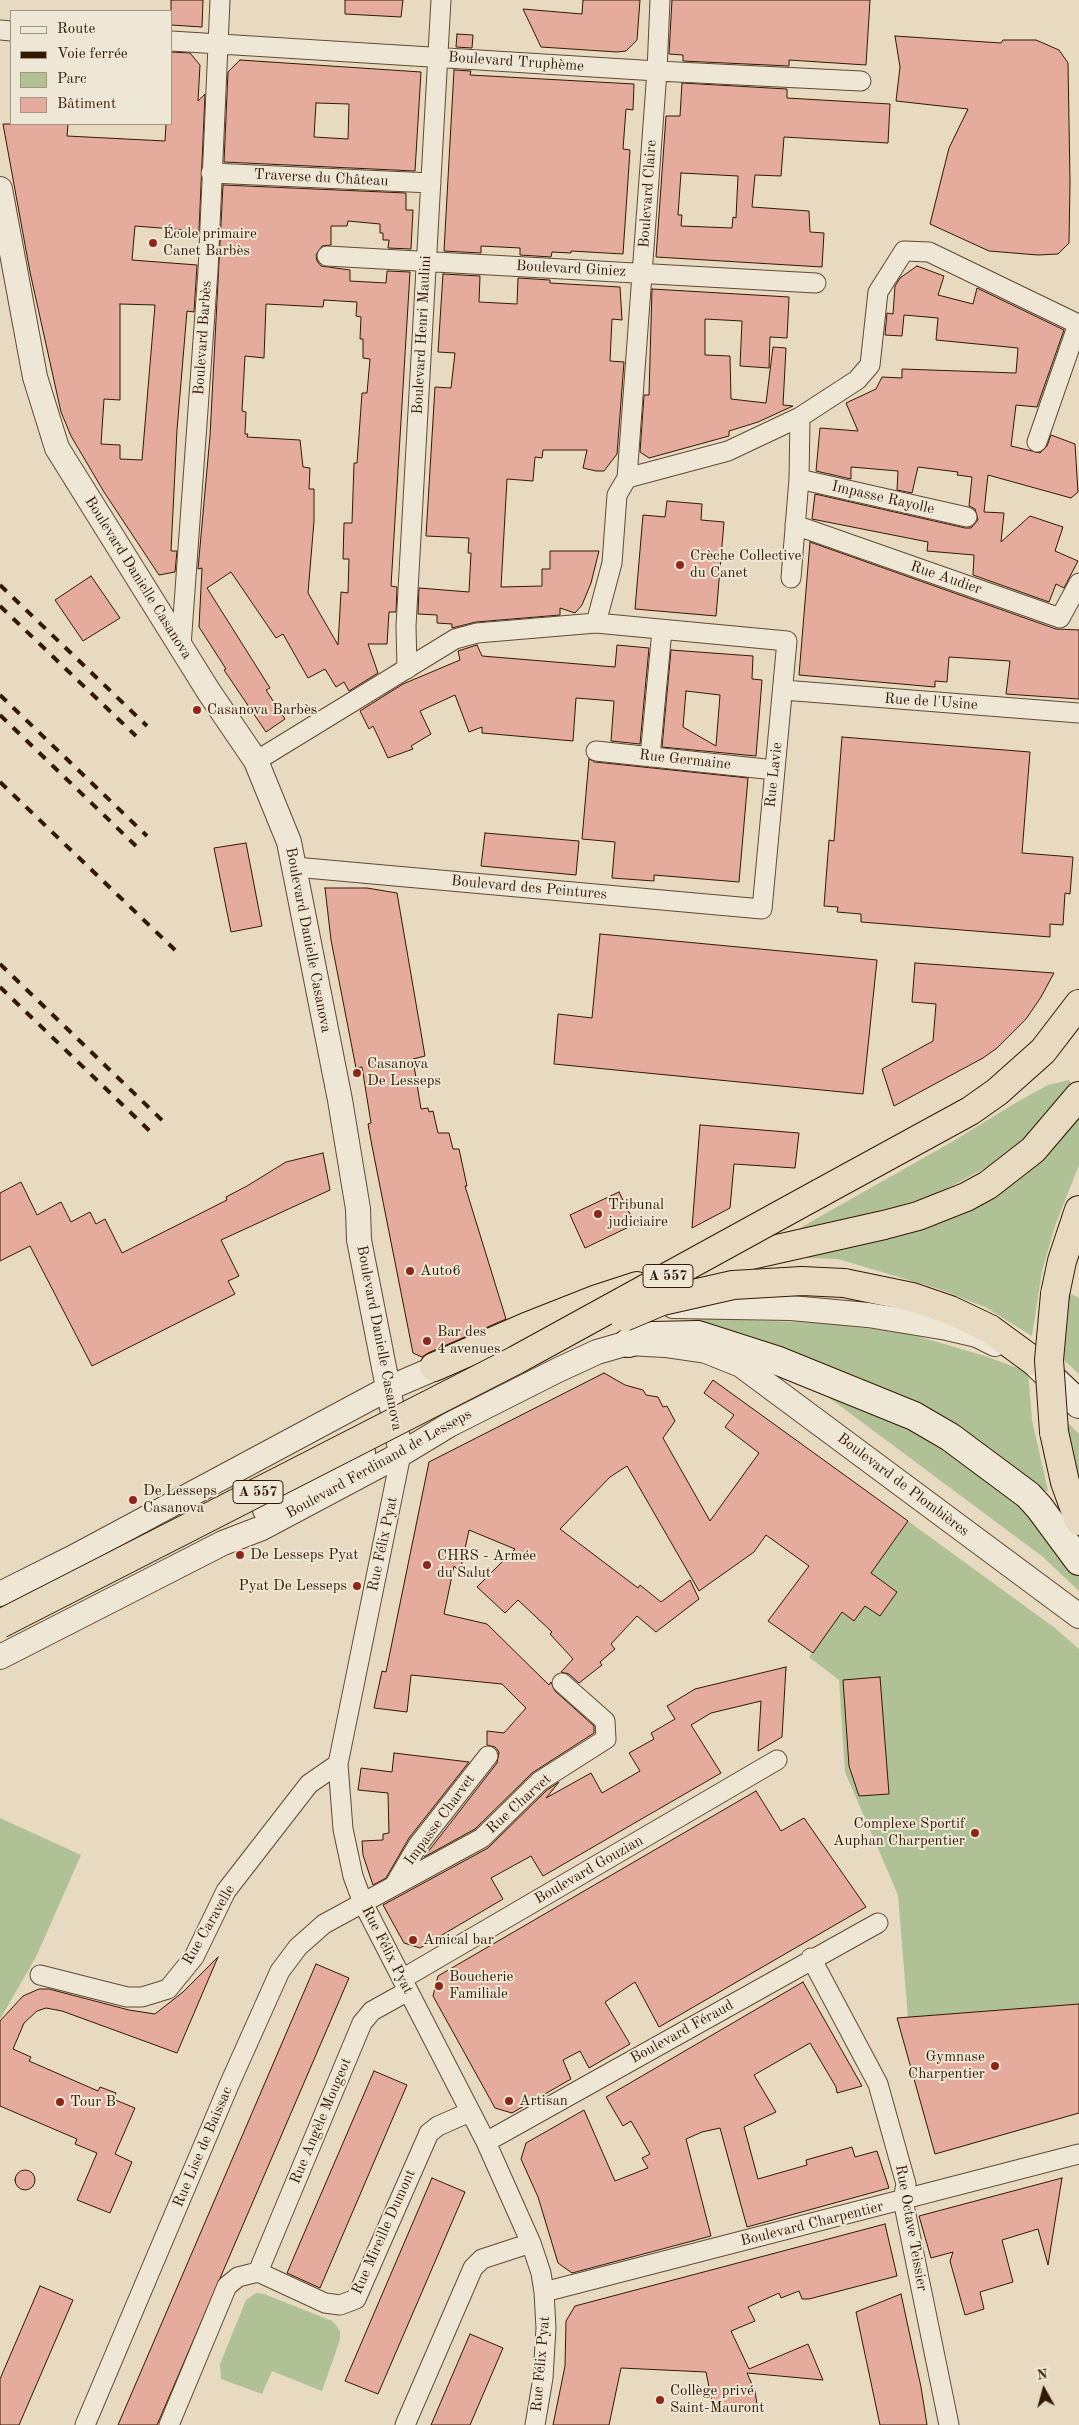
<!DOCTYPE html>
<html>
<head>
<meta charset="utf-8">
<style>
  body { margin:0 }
  #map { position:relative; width:1079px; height:2425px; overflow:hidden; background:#e7dac0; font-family:"Old Standard TT",serif }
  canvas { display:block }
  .legend { position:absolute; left:10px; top:10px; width:162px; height:115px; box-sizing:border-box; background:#efe7d6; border:1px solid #a49581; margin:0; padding:6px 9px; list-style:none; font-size:15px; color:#331902 }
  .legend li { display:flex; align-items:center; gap:10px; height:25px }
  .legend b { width:25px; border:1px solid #a49581 }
  .north { position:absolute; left:1019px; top:2365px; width:50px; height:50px; -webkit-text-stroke:4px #efe7d6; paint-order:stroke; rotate:353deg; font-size:14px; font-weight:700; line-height:20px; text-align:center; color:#331902 }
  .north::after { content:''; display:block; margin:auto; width:18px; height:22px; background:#331902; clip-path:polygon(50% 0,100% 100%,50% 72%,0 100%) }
</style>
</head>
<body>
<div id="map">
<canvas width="1079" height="2425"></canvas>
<ul class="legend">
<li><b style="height:6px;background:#efe7d6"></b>Route</li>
<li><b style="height:6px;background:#331902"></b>Voie ferrée</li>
<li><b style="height:14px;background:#b1c196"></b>Parc</li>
<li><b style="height:14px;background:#e5ab9c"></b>Bâtiment</li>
</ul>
<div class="north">N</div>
</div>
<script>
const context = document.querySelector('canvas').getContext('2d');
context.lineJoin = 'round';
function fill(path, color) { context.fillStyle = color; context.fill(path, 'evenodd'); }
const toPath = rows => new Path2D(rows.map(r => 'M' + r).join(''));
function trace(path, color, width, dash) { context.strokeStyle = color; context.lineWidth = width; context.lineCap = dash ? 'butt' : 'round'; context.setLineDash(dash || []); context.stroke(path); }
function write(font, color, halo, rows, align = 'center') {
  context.font = font + ' "Old Standard TT",serif'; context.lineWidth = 4; context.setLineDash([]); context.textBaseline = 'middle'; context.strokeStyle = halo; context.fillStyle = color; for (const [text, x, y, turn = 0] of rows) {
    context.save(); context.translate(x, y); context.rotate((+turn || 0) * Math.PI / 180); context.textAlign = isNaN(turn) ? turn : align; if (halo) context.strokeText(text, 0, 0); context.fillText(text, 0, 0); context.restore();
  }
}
fill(toPath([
  [1069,1080,1072,1084,1056,1106,1023,1140,987,1167,935,1195,880,1212,798,1229,950,1143,1017,1102,1048,1085],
  [1079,1114,1079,1165,1055,1226,1042,1271,1032,1336,985,1307,939,1289,838,1259,776,1257,921,1226],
  [1068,1292,1079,1298,1079,1374,1062,1358],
  [689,1318,827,1323,910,1334,985,1356,1028,1372,1032,1420,1048,1491,1037,1490,917,1407,719,1326],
  [808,1382,921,1429,1022,1504,1079,1575,1079,1591,1043,1557],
  [1067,1422,1079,1434,1079,1481,1068,1434],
  [908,1521,1055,1628,1079,1649,1079,2113,935,2154,897,2018,908,2018,898,1895,845,1772,839,1680,809,1657],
  [0,1818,81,1855,36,1957,0,2019],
  [256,2293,264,2294,332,2321,337,2326,340,2331,340,2340,322,2391,272,2371,262,2394,221,2379,220,2364,246,2300]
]), '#b1c196');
const building = toPath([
  [171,0,203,0,202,27,171,25,171,0],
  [345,0,403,0,401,17,345,14,345,0],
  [583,0,640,0,637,40,626,51,617,52,541,47,523,9,582,14,583,0],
  [672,0,870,0,866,65,789,60,789,66,683,61,683,55,669,54,672,0],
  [457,34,473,35,472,48,456,47,457,34],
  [895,36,1001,43,1003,40,1036,40,1059,50,1068,63,1070,182,1069,243,1058,254,1038,255,989,251,930,224,949,148,968,109,896,101,900,67,895,36],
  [171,52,190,53,200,65,198,101,205,94,199,231,135,226,132,260,197,265,194,312,187,311,177,430,171,551,177,551,175,572,159,575,104,492,71,436,61,412,30,272,3,124,68,124,67,136,165,141,166,124,171,124,171,52],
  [120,304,155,305,142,460,120,459,120,445,101,444,104,399,120,400,120,304],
  [240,60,421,72,415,171,224,162,228,72,240,60],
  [316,103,349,104,348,139,314,137,316,103],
  [454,70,471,71,470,75,634,84,633,110,626,109,623,149,630,150,623,254,571,251,571,253,552,252,551,257,520,255,520,248,481,246,481,253,444,251,454,70],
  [682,83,787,89,787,98,890,104,888,143,784,137,781,176,755,175,752,207,809,211,810,232,824,233,822,267,656,257,666,116,680,116,682,83],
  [681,173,738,176,736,218,733,217,732,228,681,226,682,215,678,215,681,173],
  [223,185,406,193,406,210,413,210,411,249,388,248,389,240,383,240,383,233,380,233,380,224,348,221,347,226,331,226,331,245,322,246,316,255,317,261,321,266,350,270,350,281,386,283,387,271,410,272,391,586,397,587,396,612,389,612,387,644,368,644,378,673,349,691,344,682,336,687,325,669,308,678,283,634,276,638,231,572,207,588,270,688,266,690,285,719,266,732,224,670,226,669,199,627,202,568,198,569,210,436,223,185],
  [324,300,357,302,356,316,361,317,360,339,363,339,363,358,370,359,367,393,362,393,357,463,354,463,352,523,344,523,343,559,349,559,348,593,341,592,338,645,308,593,314,521,314,489,309,489,310,468,303,467,300,440,247,437,248,434,245,434,246,412,242,411,245,356,264,358,266,304,323,307,324,300],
  [917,266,944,276,938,295,973,304,977,288,1064,330,1037,407,1016,405,1011,446,1040,453,1047,446,1051,435,1075,444,1078,492,1071,498,988,475,984,512,1004,513,1001,542,1030,516,1063,527,1055,551,1078,561,1064,588,1056,584,1049,602,973,575,974,555,927,551,928,542,812,519,815,494,965,528,971,528,978,520,975,509,969,506,972,477,957,475,958,472,918,467,912,493,897,490,898,471,851,467,851,479,816,471,820,428,858,431,846,403,876,389,882,377,902,378,902,369,1016,373,1018,348,936,340,938,318,904,315,902,336,885,335,887,313,893,314,895,286,900,278,917,266],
  [443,274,480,276,479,302,517,304,518,278,550,280,550,283,620,287,622,320,612,319,610,361,624,362,617,454,604,471,596,471,583,468,587,450,543,450,542,458,535,457,533,481,507,479,501,587,542,586,542,569,550,569,550,551,599,551,591,583,582,605,575,613,560,608,560,615,476,622,452,628,452,624,437,623,437,615,418,614,419,588,469,592,471,553,468,553,469,538,426,536,435,387,451,388,455,353,438,352,443,274],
  [652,289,789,297,787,338,770,337,769,368,740,366,742,321,705,319,705,355,730,356,731,399,766,403,773,347,786,348,783,405,793,406,758,422,729,431,729,436,649,458,640,452,644,395,649,395,652,289],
  [667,501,702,504,701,520,724,522,716,616,635,609,643,515,665,517,667,501],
  [810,542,1056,629,1079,630,1079,699,1006,694,1010,661,949,657,947,682,935,681,935,687,799,675,810,542],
  [91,576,120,618,83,641,55,600,91,576],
  [477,645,482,656,615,667,617,645,649,648,640,744,611,741,614,701,576,698,573,741,482,733,482,727,469,732,455,695,420,711,431,734,411,746,413,749,388,758,373,726,369,729,360,711,403,684,460,660,458,651,477,645],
  [671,650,753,656,752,679,762,680,756,756,662,747,671,650],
  [686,691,720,695,716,746,683,727,686,691],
  [842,737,1030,752,1022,853,1073,857,1070,894,1065,893,1063,925,1050,924,1050,937,861,922,861,914,837,912,838,907,824,906,829,840,834,841,842,737],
  [589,759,595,762,748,778,739,882,654,875,654,881,612,878,615,842,582,839,589,759],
  [485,833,579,841,576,875,481,866,485,833],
  [246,843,262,926,231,932,214,848,246,843],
  [325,888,367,888,397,893,425,1056,413,1059,421,1109,428,1108,429,1112,433,1111,438,1133,449,1133,453,1149,459,1149,467,1186,465,1186,506,1319,428,1353,422,1357,413,1353,372,1146,368,1124,371,1123,362,1067,356,1068,341,991,331,940,325,888],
  [600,934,877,960,863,1094,554,1064,558,1014,592,1018,600,934],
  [915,963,1054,973,1041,997,1026,1019,997,1048,983,1058,894,1106,882,1069,933,1041,936,1004,912,1002,915,963],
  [700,1125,799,1133,795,1168,734,1164,730,1208,692,1228,700,1125],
  [323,1153,330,1190,221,1240,239,1276,228,1281,235,1294,92,1366,30,1246,0,1261,0,1193,21,1182,37,1215,61,1202,71,1222,90,1212,96,1224,105,1219,122,1253,227,1200,226,1197,247,1186,286,1162,323,1153],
  [619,1192,635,1224,585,1248,570,1215,619,1192],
  [604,1373,625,1385,643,1390,646,1395,658,1397,663,1407,667,1406,675,1421,663,1438,710,1521,759,1453,725,1427,734,1415,704,1393,713,1380,908,1521,871,1573,897,1592,880,1616,865,1606,854,1621,842,1612,813,1653,768,1621,809,1566,766,1535,754,1552,699,1591,627,1466,610,1477,560,1529,638,1588,640,1585,661,1602,690,1580,699,1599,656,1632,637,1616,611,1644,615,1649,600,1662,602,1665,579,1683,569,1674,561,1672,573,1659,550,1634,552,1632,518,1600,505,1613,477,1587,515,1549,469,1530,460,1572,454,1566,444,1614,487,1624,549,1685,551,1682,555,1691,594,1726,594,1733,532,1773,475,1829,424,1857,497,1763,499,1752,495,1747,487,1745,487,1731,504,1733,526,1708,502,1684,411,1675,407,1712,374,1708,382,1671,386,1672,429,1462,604,1373],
  [786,1667,782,1737,758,1751,761,1701,711,1713,691,1725,721,1773,543,1876,531,1856,491,1878,503,1899,420,1948,404,1943,383,1905,488,1848,547,1790,559,1782,546,1798,591,1773,602,1793,640,1771,629,1753,654,1739,651,1733,675,1719,667,1706,695,1689,786,1667],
  [880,1677,889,1794,859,1796,849,1766,843,1680,880,1677],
  [394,1753,469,1762,409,1838,386,1878,373,1885,363,1855,362,1841,383,1840,383,1834,389,1833,388,1793,358,1790,360,1776,361,1768,392,1772,394,1753],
  [756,1791,781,1831,804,1818,866,1907,659,2027,635,1982,605,2002,630,2044,589,2068,580,2051,563,2060,571,2079,512,2113,495,2108,433,1996,438,1976,756,1791],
  [218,1957,177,2053,62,2011,46,2008,37,2011,24,2023,13,2049,31,2057,29,2061,98,2091,100,2087,116,2093,113,2099,135,2108,115,2154,132,2162,110,2213,77,2200,97,2153,75,2144,77,2139,0,2106,0,2021,23,1996,39,1989,49,1989,129,2010,155,2014,183,1992,218,1957],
  [316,1964,349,1978,157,2425,118,2425,316,1964],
  [803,1982,862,2086,837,2093,836,2087,810,2043,754,2075,776,2112,744,2127,758,2179,807,2165,806,2160,852,2147,855,2157,877,2151,889,2188,747,2227,720,2128,702,2132,686,2139,711,2236,572,2273,558,2263,538,2197,521,2159,526,2143,584,2110,615,2181,648,2168,642,2158,650,2154,631,2121,623,2126,606,2097,803,1982],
  [1079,2004,1079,2113,935,2154,897,2018,1079,2004],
  [374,2071,407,2085,320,2288,287,2273,374,2071],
  '15 2180a10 10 0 1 1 20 0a10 10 0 1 1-20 0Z',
  [432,2178,465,2192,378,2394,345,2381,432,2178],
  [1062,2178,1048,2265,1038,2229,1002,2240,1013,2282,980,2292,984,2309,965,2315,950,2261,953,2252,931,2258,919,2216,1062,2178],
  [885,2224,897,2276,809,2299,802,2299,799,2291,781,2298,779,2293,748,2307,755,2321,731,2331,749,2369,808,2344,823,2380,747,2373,755,2391,757,2404,714,2412,706,2372,621,2368,609,2425,553,2425,565,2366,566,2321,575,2306,885,2224],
  [40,2286,73,2300,19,2425,0,2425,0,2379,40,2286],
  [901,2294,921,2387,927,2425,880,2425,856,2312,901,2294],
  [470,2334,503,2348,470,2425,431,2425,470,2334]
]);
fill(building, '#e5ab9c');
trace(building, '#331902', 1);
const minor = toPath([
  [0,30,11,31],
  [171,41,657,71,861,81],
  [211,173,431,183],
  [327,256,816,283],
  [1037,442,1078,324],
  [627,478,657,71,660,0],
  [799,479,967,517],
  [795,525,1060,618,1079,583],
  [791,578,799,479,800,417],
  [181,646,208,271,220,0],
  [407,669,406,626,441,0],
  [783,690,1079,713],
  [596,751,775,770],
  [650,757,662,630],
  [256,761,455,639,477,633,596,623,612,563,617,495,627,478,728,451,800,417,857,380,870,365,878,292,904,251,929,252,1078,324],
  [295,867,762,909,787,641,596,623],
  [401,1454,338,1764,343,1829,353,1876,363,1903,486,2142,531,2243,541,2273,544,2292,546,2328,543,2378,535,2425],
  [395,1884,418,1845,488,1756],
  [811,1958,878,2084,906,2184,903,2200,949,2425],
  [40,1975,127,1997,142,1997,168,1989,194,1957,226,1891,309,1784,338,1764],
  [402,1979,777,1760],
  [486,2142,878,1923],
  [258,2272,362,2023,372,2011,408,1991],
  [544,2292,1079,2154],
  [85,2425,229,2085,280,1971,298,1947,324,1924,482,1838,540,1781,606,1739,605,1721,562,1683],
  [169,2425,227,2286,238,2277,258,2272,325,2303,340,2305,356,2299,429,2133,438,2126,470,2112],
  [405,2425,473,2268,482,2259,531,2243]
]);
const tertiary = toPath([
  [0,189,35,377,57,448,209,692,256,761,289,842,340,1100,358,1209,359,1240,401,1454],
  [673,1306,791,1308,868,1315,947,1328,977,1335,995,1344],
  [265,1510,363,1452],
  [0,1594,72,1558,389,1388,452,1361],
  [0,1657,223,1543,262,1528,401,1454,449,1425,558,1370,597,1352,628,1343,665,1345,706,1351,741,1365,1079,1616]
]);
const secondary = toPath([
  [628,1343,652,1336,698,1335,776,1360,914,1416,950,1437,1028,1495,1039,1507,1079,1561],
  [1038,1365,1079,1404]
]);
const motorway = toPath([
  [820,1193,970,1111,997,1092,1043,1051,1079,1004],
  [693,1268,884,1225,918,1216,966,1197,988,1185,1033,1150,1079,1096],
  [844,1283,912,1297,950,1310,990,1329,1035,1362],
  [1055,1294,1062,1261,1079,1210],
  [434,1367,526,1327,597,1299,637,1286],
  [1054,1432,1065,1482,1079,1521]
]);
trace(minor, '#604932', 21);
trace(tertiary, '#604932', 26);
trace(secondary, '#331902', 30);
trace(motorway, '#331902', 30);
trace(minor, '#efe7d6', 19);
trace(tertiary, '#efe7d6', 24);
trace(secondary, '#efe7d6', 28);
trace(motorway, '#e7dac0', 28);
trace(toPath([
  [0,585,147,726],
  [0,606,136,736],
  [0,695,147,836],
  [0,715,136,846],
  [0,782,175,950],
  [0,964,167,1125],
  [0,987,155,1136]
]), '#331902', 4, [9, 9]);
const motorwayBridge = toPath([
  [624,1317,662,1301,733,1285,802,1281,844,1283],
  [1054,1432,1049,1360,1055,1294],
  [0,1624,516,1360,820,1193]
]);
trace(motorwayBridge, '#331902', 30, []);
trace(motorwayBridge, '#e7dac0', 28);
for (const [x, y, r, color] of [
  [153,243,5,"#8f2418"],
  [680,565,5,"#8f2418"],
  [197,710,5,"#8f2418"],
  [357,1073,5,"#8f2418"],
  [598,1214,5,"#8f2418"],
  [410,1271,5,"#8f2418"],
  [427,1341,5,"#8f2418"],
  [133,1500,5,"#8f2418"],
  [240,1555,5,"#8f2418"],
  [427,1565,5,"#8f2418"],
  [357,1586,5,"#8f2418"],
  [975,1833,5,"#8f2418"],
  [413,1940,5,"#8f2418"],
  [439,1986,5,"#8f2418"],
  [995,2066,5,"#8f2418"],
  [509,2101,5,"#8f2418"],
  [60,2102,5,"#8f2418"],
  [660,2400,5,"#8f2418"]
]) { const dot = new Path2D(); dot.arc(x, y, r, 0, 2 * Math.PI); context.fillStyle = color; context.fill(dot); trace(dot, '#efe7d6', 2); }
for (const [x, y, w] of [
  [668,1276,50],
  [258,1492,50]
]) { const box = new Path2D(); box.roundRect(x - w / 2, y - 11.5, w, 23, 4); context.fillStyle = '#efe7d6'; context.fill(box); trace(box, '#331902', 1); }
write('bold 14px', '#331902', null, [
  ["A 557",668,1276],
  ["A 557",258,1492]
]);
write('15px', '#331902', '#efe7d6', [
  ["Boulevard Truphème",516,62,4],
  ["Traverse du Château",321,178,3],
  ["Boulevard Claire",648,194,-86],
  ["Boulevard Giniez",571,269,3],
  ["Boulevard Henri Maulini",422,335,-87],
  ["Boulevard Barbès",203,338,-86],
  ["Impasse Rayolle",883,498,13],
  ["Boulevard Danielle Casanova",138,578,58],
  ["Rue Audier",946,578,19],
  ["Rue de l'Usine",931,702,4],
  ["Rue Germaine",685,760,6],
  ["Rue Lavie",774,775,-84],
  ["Boulevard des Peintures",529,888,5],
  ["Boulevard Danielle Casanova",308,940,79],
  ["Boulevard Danielle Casanova",379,1338,79],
  ["Boulevard Ferdinand de Lesseps",379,1464,-29],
  ["Boulevard de Plombières",903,1485,37],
  ["Rue Félix Pyat",383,1544,-78],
  ["Rue Charvet",519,1804,-42],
  ["Impasse Charvet",440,1820,-54],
  ["Boulevard Gouzian",589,1870,-30],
  ["Rue Caravelle",209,1925,-60],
  ["Rue Félix Pyat",387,1950,63],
  ["Boulevard Féraud",682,2032,-29],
  ["Rue Angèle Mougeot",321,2121,-67],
  ["Rue Lise de Baissac",203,2147,-67],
  ["Boulevard Charpentier",812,2224,-14],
  ["Rue Octave Teissier",911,2228,80],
  ["Rue Mireille Dumont",384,2232,-66],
  ["Rue Félix Pyat",541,2364,-85]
]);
write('15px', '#331902', '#efe7d6', [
  ["École primaire",163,234],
  ["Canet Barbès",163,251],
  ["Crèche Collective",690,556],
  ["du Canet",690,573],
  ["Casanova Barbès",207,710],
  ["Casanova",367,1064],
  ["De Lesseps",367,1081],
  ["Tribunal",608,1205],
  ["judiciaire",608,1222],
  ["Auto6",420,1271],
  ["Bar des",437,1332],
  ["4 avenues",437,1349],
  ["De Lesseps",143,1491],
  ["Casanova",143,1508],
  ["De Lesseps Pyat",250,1555],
  ["CHRS - Armée",437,1556],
  ["du Salut",437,1573],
  ["Pyat De Lesseps",347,1586,"right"],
  ["Complexe Sportif",965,1824,"right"],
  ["Auphan Charpentier",965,1841,"right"],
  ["Amical bar",423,1940],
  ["Boucherie",449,1977],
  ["Familiale",449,1994],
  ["Gymnase",985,2057,"right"],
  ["Charpentier",985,2074,"right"],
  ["Artisan",519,2101],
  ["Tour B",70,2102],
  ["Collège privé",670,2391],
  ["Saint-Mauront",670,2408]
], 'left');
</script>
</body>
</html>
